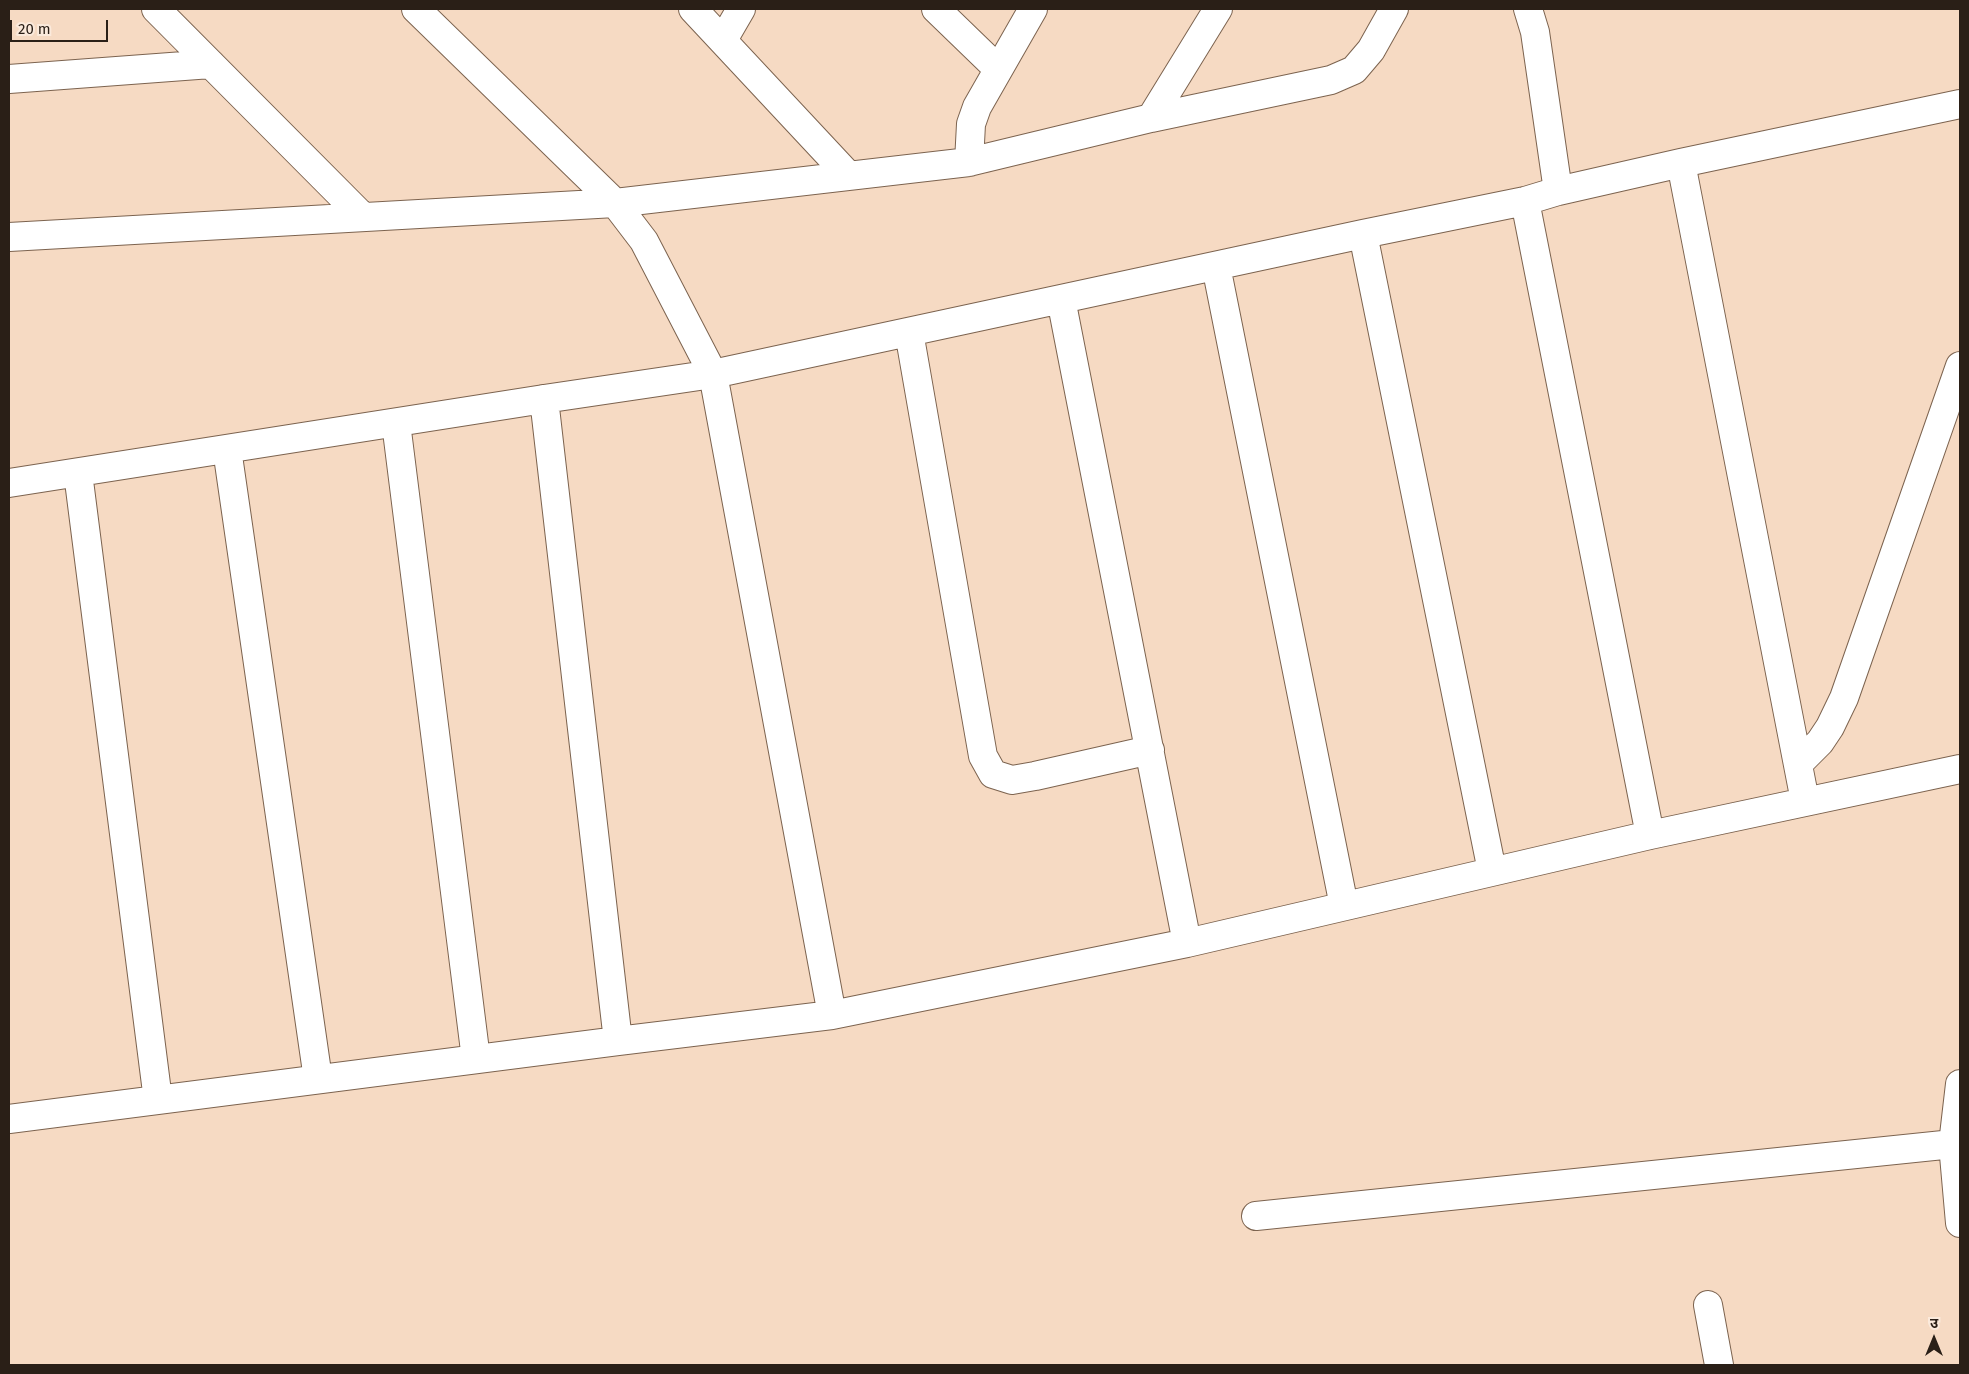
<!DOCTYPE html>
<html>
<head>
<meta charset="utf-8">
<style>
  body { margin:0 }
  #map { position:relative; width:1969px; height:1374px; overflow:hidden; background:#f6dac3; font-family:"Fira Sans","Noto Sans Devanagari",sans-serif }
  canvas { display:block }
  .frame { position:absolute; inset:0; border:10px solid #2a1f17; pointer-events:none }
  .north { position:absolute; left:1909px; top:1314px; width:50px; height:50px; -webkit-text-stroke:4px #fbeadc; paint-order:stroke; rotate:0deg; font-size:14px; font-weight:700; line-height:20px; text-align:center; color:#2a1f17 }
  .north::after { content:''; display:block; margin:auto; width:18px; height:22px; background:#2a1f17; clip-path:polygon(50% 0,100% 100%,50% 72%,0 100%) }
  .scale { position:absolute; left:10px; top:20px; width:98px; height:22px; box-sizing:border-box; border:2px solid #2a1f17; border-top:0; padding-left:6px; font-size:15px; line-height:18px; white-space:nowrap; color:#2a1f17; -webkit-text-stroke:4px #fbeadc; paint-order:stroke }
</style>
</head>
<body>
<div id="map">
<canvas width="1969" height="1374"></canvas>
<div class="frame"></div>
<div class="north">उ</div>
<div class="scale">20 m</div>
</div>
<script>
const context = document.querySelector('canvas').getContext('2d');
context.lineJoin = 'round';
const toPath = rows => new Path2D(rows.map(r => 'M' + r).join(''));
function trace(path, color, width, dash) { context.strokeStyle = color; context.lineWidth = width; context.lineCap = dash ? 'butt' : 'round'; context.setLineDash(dash || []); context.stroke(path); }
const minor = toPath([
  [156,9,363,217],
  [416,9,615,203,969,162,1151,118,1331,80,1354,70,1371,50,1394,9],
  [693,9,849,176],
  [936,9,998,69],
  [1528,9,1535,32,1558,191],
  [723,40,741,9],
  [9,79,211,64],
  [1151,118,1218,9],
  [969,162,971,124,977,107,1033,9],
  [1681,163,1805,801],
  [1525,201,1650,835],
  [1363,234,1492,871],
  [9,237,615,203,644,241,713,374,832,1015],
  [1216,266,1344,906],
  [1061,299,1187,943],
  [909,332,983,756,993,774,1012,780,1035,776,1150,750],
  [544,399,618,1041],
  [396,423,476,1059],
  [227,449,318,1079],
  [78,473,158,1100],
  [9,483,544,399,713,374,1363,234,1525,201,1558,191,1681,163,1960,104],
  [1798,764,1820,742,1830,727,1844,698,1960,366],
  [1960,1084,1953,1144,1960,1223],
  [9,1119,618,1041,832,1015,1187,943,1650,835,1960,769],
  [1256,1216,1953,1144],
  [1708,1305,1719,1365]
]);
trace(minor, '#7c634f', 30);
trace(minor, '#fff', 28);
</script>
</body>
</html>
